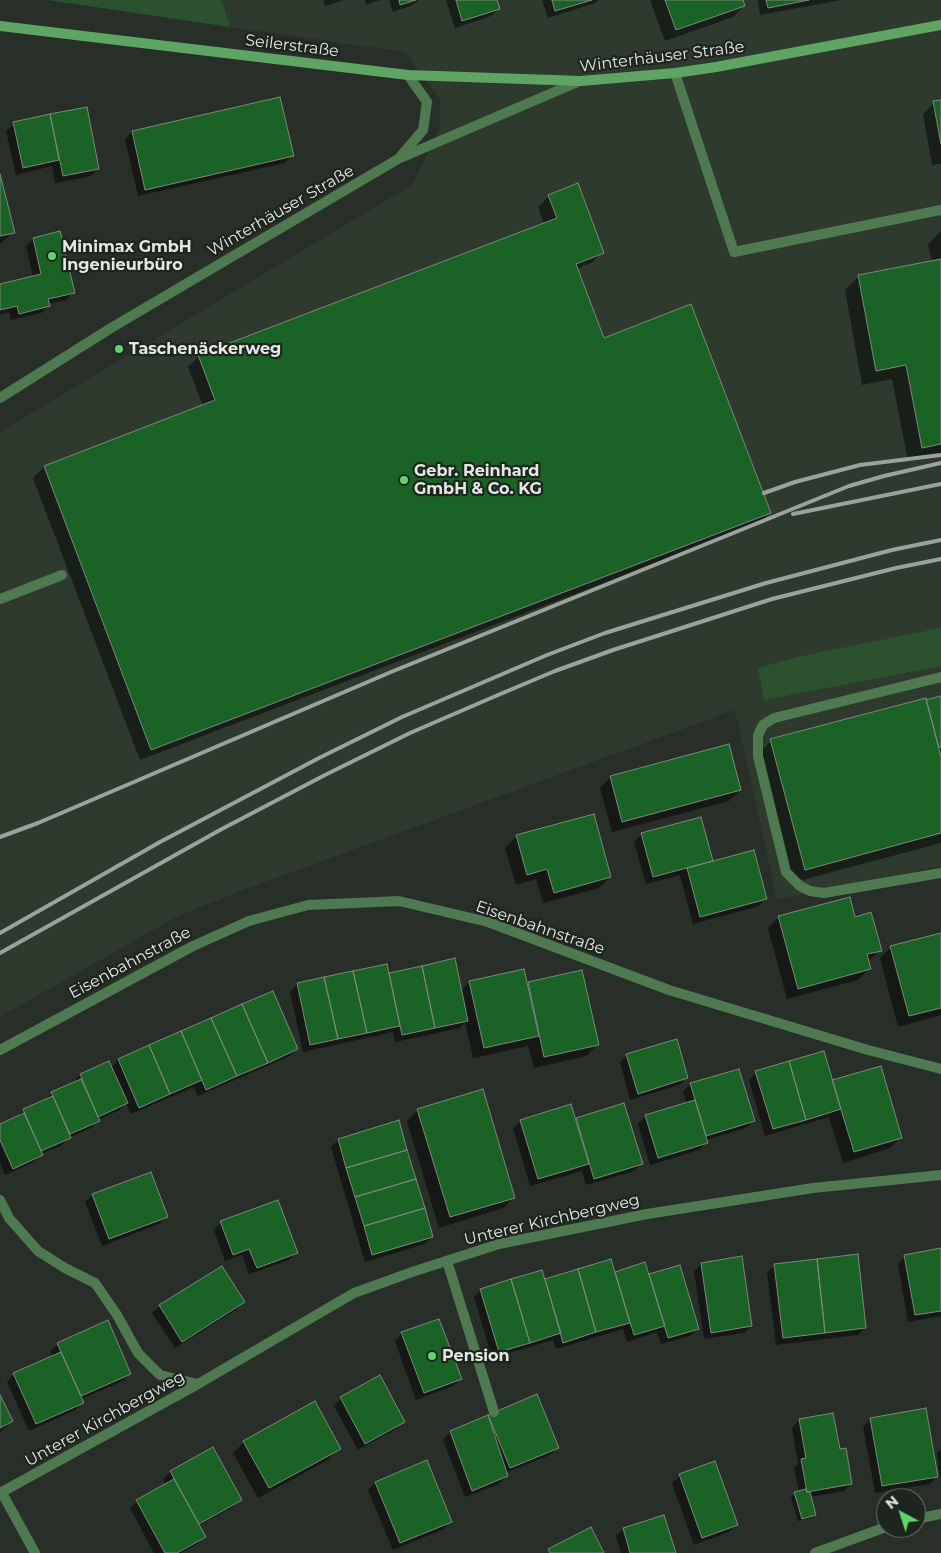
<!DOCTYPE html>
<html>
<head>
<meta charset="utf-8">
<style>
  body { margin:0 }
  #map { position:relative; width:941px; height:1553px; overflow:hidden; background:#282e28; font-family:Montserrat,sans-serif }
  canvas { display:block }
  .north { position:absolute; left:876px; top:1488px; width:50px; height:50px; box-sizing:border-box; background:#1e251e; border:1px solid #6d736d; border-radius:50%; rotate:320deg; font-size:14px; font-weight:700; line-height:20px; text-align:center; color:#e3e8e3 }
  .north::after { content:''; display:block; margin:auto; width:18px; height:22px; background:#5ed56c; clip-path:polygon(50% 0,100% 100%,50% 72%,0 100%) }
</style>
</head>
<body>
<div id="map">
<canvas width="941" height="1553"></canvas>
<div class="north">N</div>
</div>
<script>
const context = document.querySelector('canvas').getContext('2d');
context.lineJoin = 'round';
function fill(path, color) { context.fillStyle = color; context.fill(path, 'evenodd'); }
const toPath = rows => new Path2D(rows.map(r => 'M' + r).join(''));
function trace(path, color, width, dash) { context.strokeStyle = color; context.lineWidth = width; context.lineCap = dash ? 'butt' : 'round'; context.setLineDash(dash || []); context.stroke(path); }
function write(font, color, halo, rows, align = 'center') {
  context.font = font + ' Montserrat,sans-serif'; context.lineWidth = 4.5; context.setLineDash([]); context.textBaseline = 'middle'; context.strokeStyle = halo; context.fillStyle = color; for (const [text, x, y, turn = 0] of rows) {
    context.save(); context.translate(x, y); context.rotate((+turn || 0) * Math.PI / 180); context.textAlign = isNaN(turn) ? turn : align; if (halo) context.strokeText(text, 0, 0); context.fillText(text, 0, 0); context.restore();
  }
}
fill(toPath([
  [222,0,941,0,941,866,777,900,735,710,246,889,178,916,0,1017,0,432,412,185,440,128,440,100,405,52,230,27]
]), '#2e3a2e');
fill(toPath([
  [47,0,222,0,230,27],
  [941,628,941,666,764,700,758,668,797,657]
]), '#2c512f');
fill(toPath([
  [323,0,344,0,325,6],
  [365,0,380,0,366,5],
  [389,0,418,0,413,5,393,12],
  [446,0,496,0,499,9,491,16,455,28],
  [542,0,599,0,595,3,548,18],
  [650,0,742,0,744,6,733,17,665,41],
  [758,0,841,0,760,15],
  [279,98,292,155,285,163,138,196,125,139,132,132],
  [941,101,941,164,932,165,923,114,934,103],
  [86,108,98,168,91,176,55,183,52,166,16,175,6,131,14,124],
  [0,179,13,232,0,244],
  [549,196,602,252,591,263,576,269,603,339,770,513,758,524,140,760,33,478,44,467,203,406,188,367,199,356,544,224,538,207],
  [941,231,941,455,908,461,892,379,862,385,845,290,859,276,932,262,928,244],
  [33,239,73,292,66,300,48,304,48,306,41,313,11,320,9,312,0,315,0,285,33,277,26,246],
  [941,698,941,752,939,753,941,762,941,843,791,883,757,755,771,741,925,703],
  [611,777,740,790,729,801,612,832,600,788],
  [701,818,712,862,766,898,759,906,693,924,680,875,646,884,634,842,642,834],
  [516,837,610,877,599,888,543,903,536,879,516,885,505,848],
  [779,917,854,918,880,950,867,962,869,969,858,980,787,999,768,928],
  [941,934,941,1015,898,1027,880,958,891,947],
  [454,960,461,991,469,982,527,983,581,971,597,1045,586,1056,534,1068,528,1046,473,1058,465,1022,460,1028,395,1042,393,1032,303,1052,290,992,297,984,386,965,388,975],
  [272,992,297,1049,290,1056,198,1096,194,1087,131,1114,126,1103,119,1110,98,1120,91,1128,70,1137,62,1145,41,1154,34,1162,5,1175,0,1163,0,1125,16,1117,24,1110,44,1101,52,1093,73,1083,80,1075,109,1063,111,1068,118,1060],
  [23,1111,25,1111,28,1118,26,1119],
  [627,1055,687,1078,679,1085,630,1100,620,1062],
  [756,1072,832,1082,901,1137,890,1148,843,1163,829,1117,765,1136,749,1080],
  [690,1084,753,1121,746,1128,706,1140,706,1143,699,1150,650,1165,638,1124,646,1116,687,1104,683,1092],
  [624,1105,641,1164,634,1171,586,1185,582,1171,530,1186,513,1128,521,1121,575,1120],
  [418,1110,514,1197,503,1208,439,1228,407,1121],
  [338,1140,432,1237,425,1244,365,1262,331,1147],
  [93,1195,167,1217,159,1224,102,1246,85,1202],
  [221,1222,296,1253,289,1260,249,1274,242,1255,225,1261,214,1230],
  [941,1250,941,1316,908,1322,898,1264,905,1256],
  [610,1260,614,1273,645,1264,648,1276,679,1267,698,1328,690,1336,661,1344,657,1332,627,1342,623,1329,556,1349,553,1340,492,1358,474,1297,481,1290,544,1281],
  [701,1264,751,1326,744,1333,704,1339,694,1271],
  [775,1265,865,1328,858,1335,776,1345,767,1272],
  [243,1302,236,1310,175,1348,152,1313,160,1306],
  [402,1333,460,1379,453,1386,416,1400,395,1341],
  [58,1344,130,1373,123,1381,81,1399,82,1403,75,1410,29,1431,7,1382,14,1374,53,1357,50,1351],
  [536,1396,557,1448,550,1455,505,1473,506,1476,499,1484,465,1497,443,1440,450,1432],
  [0,1398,12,1421,0,1432],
  [341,1398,404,1421,396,1429,358,1450,334,1406],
  [871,1419,937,1476,930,1484,875,1493,863,1426],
  [799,1420,839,1451,851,1483,844,1491,810,1497,815,1514,811,1518,798,1521,791,1497,795,1494,799,1492,794,1468,798,1464,792,1428],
  [244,1442,339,1448,328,1460,258,1498,233,1453],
  [212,1449,240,1500,233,1507,198,1526,204,1537,197,1544,181,1553,154,1553,130,1508,137,1501,166,1485,163,1479,170,1472],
  [940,1450,941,1450,941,1484,937,1453],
  [426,1462,451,1521,444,1529,393,1550,368,1490,375,1483],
  [714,1463,736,1525,729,1532,694,1545,672,1483,680,1476],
  [663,1516,675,1553,621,1553,616,1536,623,1529]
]), '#0007');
const building = toPath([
  [399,0,416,0,400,5,399,0],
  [456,0,497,0,500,9,462,21,456,0],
  [552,0,592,0,555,11,552,0],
  [665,0,743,0,745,6,676,30,665,0],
  [766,0,809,0,768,8,766,0],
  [280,97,294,156,145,190,132,131,280,97],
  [941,100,941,144,933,101,941,100],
  [87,107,99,169,63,176,50,114,87,107],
  [50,114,59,160,23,168,13,122,50,114],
  [0,174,15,233,0,236,0,174],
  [578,183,604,253,576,264,604,338,691,304,771,513,151,750,44,466,215,400,198,355,557,218,548,195,578,183],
  [60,231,75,293,48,299,50,306,19,314,17,306,0,310,0,284,41,274,33,238,60,231],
  [941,259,941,444,922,448,906,365,876,371,858,275,941,259],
  [941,696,941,747,939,748,926,700,941,696],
  [926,698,941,757,941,833,805,870,770,739,926,698],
  [729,744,741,790,622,822,610,776,729,744],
  [594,814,611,877,554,893,547,869,527,875,516,835,594,814],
  [701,817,713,861,653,877,641,833,701,817],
  [754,850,767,899,700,917,687,868,754,850],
  [850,897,855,917,871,912,882,951,867,954,871,969,798,989,778,916,850,897],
  [941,933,941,1008,909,1016,890,946,941,933],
  [455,958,468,1021,435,1028,422,966,455,958],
  [387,964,400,1026,367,1033,353,971,387,964],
  [422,966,435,1028,402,1035,389,973,422,966],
  [524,969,539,1036,484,1048,469,981,524,969],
  [582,970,599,1045,544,1057,528,982,582,970],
  [353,971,367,1033,338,1039,324,977,353,971],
  [324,977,338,1039,310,1045,297,983,324,977],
  [273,991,298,1049,268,1063,242,1004,273,991],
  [242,1004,268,1063,237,1076,211,1018,242,1004],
  [211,1018,237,1076,206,1090,181,1031,211,1018],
  [181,1031,202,1080,170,1094,149,1045,181,1031],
  [677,1039,688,1078,638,1094,626,1054,677,1039],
  [149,1045,170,1094,139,1108,118,1059,149,1045],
  [824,1051,841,1109,806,1120,789,1061,824,1051],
  [109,1061,128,1103,98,1117,80,1074,109,1061],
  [789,1061,806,1120,773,1129,755,1071,789,1061],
  [881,1066,902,1138,854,1152,832,1080,881,1066],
  [739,1069,755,1121,706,1136,690,1083,739,1069],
  [81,1079,100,1121,70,1134,51,1092,81,1079],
  [483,1089,515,1198,450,1217,417,1109,483,1089],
  [53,1096,71,1138,41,1151,23,1109,53,1096],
  [695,1100,708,1143,658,1158,645,1115,695,1100],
  [624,1103,643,1164,594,1179,576,1118,624,1103],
  [571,1104,589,1164,538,1179,520,1120,571,1104],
  [24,1113,43,1155,13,1169,0,1140,0,1124,24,1113],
  [399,1120,407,1150,346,1168,338,1139,399,1120],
  [407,1150,416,1179,355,1197,346,1168,407,1150],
  [151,1172,168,1217,109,1239,92,1194,151,1172],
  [416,1179,425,1208,364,1226,355,1197,416,1179],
  [278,1200,298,1253,257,1268,249,1249,233,1255,220,1221,278,1200],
  [425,1208,433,1237,372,1255,364,1226,425,1208],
  [941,1248,941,1311,915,1315,904,1255,941,1248],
  [858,1254,866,1328,825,1333,817,1259,858,1254],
  [742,1256,752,1326,711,1333,701,1263,742,1256],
  [611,1259,630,1323,596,1332,578,1269,611,1259],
  [817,1259,825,1333,783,1338,774,1264,817,1259],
  [645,1262,665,1326,634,1335,615,1272,645,1262],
  [680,1265,699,1329,668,1338,649,1274,680,1265],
  [222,1266,245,1302,182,1342,159,1305,222,1266],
  [578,1269,596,1332,563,1343,545,1279,578,1269],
  [542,1270,561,1333,530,1343,511,1279,542,1270],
  [511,1279,530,1343,499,1352,480,1289,511,1279],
  [439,1319,462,1379,424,1393,401,1332,439,1319],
  [108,1320,131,1374,81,1396,57,1343,108,1320],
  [61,1352,84,1403,36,1424,13,1373,61,1352],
  [380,1375,405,1422,365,1444,340,1397,380,1375],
  [537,1394,559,1448,510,1468,488,1415,537,1394],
  [0,1395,13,1421,0,1428,0,1395],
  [315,1401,341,1449,269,1488,243,1441,315,1401],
  [926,1408,938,1477,882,1486,870,1418,926,1408],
  [833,1413,840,1449,846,1448,852,1484,807,1492,801,1459,806,1458,799,1419,833,1413],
  [488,1415,508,1476,472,1491,450,1431,488,1415],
  [213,1447,242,1500,199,1524,170,1471,213,1447],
  [427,1460,452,1522,400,1543,375,1482,427,1460],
  [715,1461,738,1525,702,1538,679,1474,715,1461],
  [174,1479,206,1537,177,1553,165,1553,136,1500,174,1479],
  [806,1489,807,1492,810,1492,816,1515,802,1519,794,1492,806,1489],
  [664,1515,676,1553,630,1553,623,1528,664,1515],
  [591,1527,604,1553,550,1553,548,1549,591,1527]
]);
fill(building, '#1b6226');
trace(building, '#7f877f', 1);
trace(toPath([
  [675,73,734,252,941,210],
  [0,599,62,575],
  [941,677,774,718,763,725,758,735,758,756,786,872,800,886,810,891,824,893,941,873],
  [447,1261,494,1412],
  [2,1493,35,1553]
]), '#4f7a51', 10);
trace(toPath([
  [400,157,423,130,427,102,408,75],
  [0,398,111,328,398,159,580,81],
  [0,1200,9,1218,38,1251,65,1268,95,1283,117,1315,138,1353,160,1375,198,1384],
  [0,1493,198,1384,354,1293,412,1272,499,1244,647,1214,813,1188,941,1175],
  [916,1519,941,1514],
  [815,1553,886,1527]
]), '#4f7a51', 10);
trace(toPath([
  [0,1050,193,946,249,921,308,905,399,901,488,922,669,990,868,1050,941,1069]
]), '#4f7a51', 10);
trace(toPath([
  [0,26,408,75,581,81,675,73,716,67,941,25]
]), '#5ea564', 10);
trace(toPath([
  [764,493,795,482,860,465,941,455],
  [793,514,941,484],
  [0,837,38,823,391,672,849,486,884,476,941,463],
  [0,933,160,842,319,758,402,717,547,655,605,633,766,583,892,550,941,540],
  [0,953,220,830,325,775,410,733,498,695,555,671,613,650,772,599,896,568,941,559]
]), '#9ba19b', 4);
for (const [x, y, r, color] of [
  [52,256,5,"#5ed56c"],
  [119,349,5,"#5ed56c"],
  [404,480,5,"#5ed56c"],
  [432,1356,5,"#5ed56c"]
]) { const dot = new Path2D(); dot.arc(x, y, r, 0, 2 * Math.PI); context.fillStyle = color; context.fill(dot); trace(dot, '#1e251e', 2); }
write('16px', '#e3e8e3', '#1e251e', [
  ["Seilerstraße",292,46,7],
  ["Winterhäuser Straße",662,57,-7],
  ["Winterhäuser Straße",281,211,-30],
  ["Eisenbahnstraße",540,928,19],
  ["Eisenbahnstraße",130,963,-28],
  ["Unterer Kirchbergweg",552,1220,-13],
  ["Unterer Kirchbergweg",105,1419,-29]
]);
write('bold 16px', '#e3e8e3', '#1e251e', [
  ["Minimax GmbH",62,247],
  ["Ingenieurbüro",62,265],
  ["Taschenäckerweg",129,349],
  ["Gebr. Reinhard",414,471],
  ["GmbH & Co. KG",414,489],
  ["Pension",442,1356]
], 'left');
</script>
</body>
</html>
